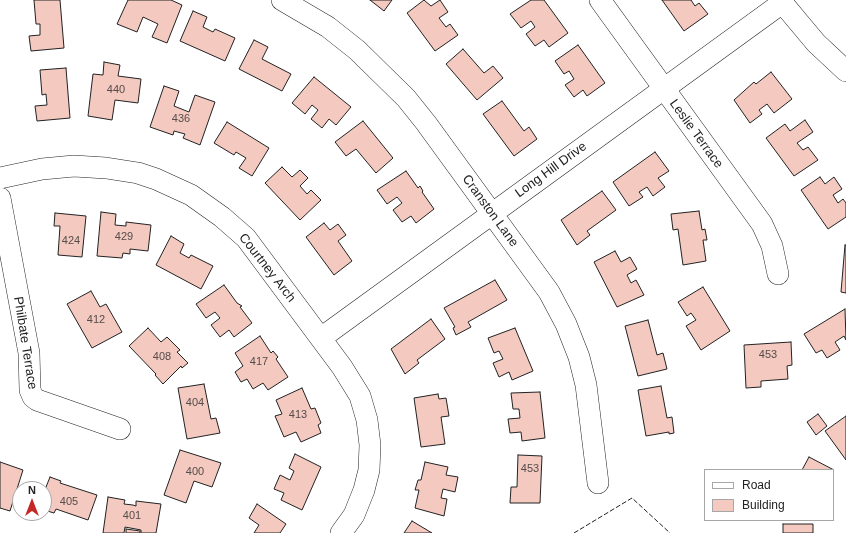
<!DOCTYPE html>
<html>
<head>
<meta charset="utf-8">
<style>
  body { margin:0 }
  #map { position:relative; width:846px; height:533px; overflow:hidden; background:#fff; font-family:Helvetica,sans-serif }
  canvas { display:block }
  .legend { position:absolute; left:704px; top:469px; width:130px; height:52px; box-sizing:border-box; background:#fff; border:1px solid #a7a7a7; margin:0; padding:5px 7px; list-style:none; font-size:12px; color:#222 }
  .legend li { display:flex; align-items:center; gap:8px; height:20px }
  .legend b { width:20px; border:1px solid #a7a7a7 }
  .north { position:absolute; left:12px; top:481px; width:40px; height:40px; box-sizing:border-box; background:#fff; border:1px solid #a7a7a7; border-radius:50%; rotate:0deg; font-size:11px; font-weight:700; line-height:16px; text-align:center; color:#222 }
  .north::after { content:''; display:block; margin:auto; width:14px; height:18px; background:#c62828; clip-path:polygon(50% 0,100% 100%,50% 72%,0 100%) }
</style>
</head>
<body>
<div id="map">
<canvas width="846" height="533"></canvas>
<ul class="legend">
<li><b style="height:5px;background:#fff"></b>Road</li>
<li><b style="height:11px;background:#f3c9c0"></b>Building</li>
</ul>
<div class="north">N</div>
</div>
<script>
const context = document.querySelector('canvas').getContext('2d');
context.lineJoin = 'round';
function fill(path, color) { context.fillStyle = color; context.fill(path, 'evenodd'); }
const toPath = rows => new Path2D(rows.map(r => 'M' + r).join(''));
function trace(path, color, width, dash) { context.strokeStyle = color; context.lineWidth = width; context.lineCap = dash ? 'butt' : 'round'; context.setLineDash(dash || []); context.stroke(path); }
function write(font, color, halo, rows, align = 'center') {
  context.font = font + ' Helvetica,sans-serif'; context.lineWidth = 3; context.setLineDash([]); context.textBaseline = 'middle'; context.strokeStyle = halo; context.fillStyle = color; for (const [text, x, y, turn = 0] of rows) {
    context.save(); context.translate(x, y); context.rotate((+turn || 0) * Math.PI / 180); context.textAlign = isNaN(turn) ? turn : align; if (halo) context.strokeText(text, 0, 0); context.fillText(text, 0, 0); context.restore();
  }
}
const building = toPath([
  [34,0,60,0,64,48,31,51,29,36,40,35,40,24,36,24,34,0],
  [128,0,171,0,182,5,167,43,152,37,158,24,143,17,137,32,117,24,128,0],
  [370,0,392,0,384,11,370,0],
  [424,0,431,6,440,0,448,12,439,18,446,27,450,24,458,35,435,51,407,13,424,0],
  [531,0,544,0,568,33,549,47,544,40,535,46,526,34,535,27,531,21,521,28,510,14,531,0],
  [662,0,691,0,695,6,699,3,708,14,684,31,662,0],
  [193,11,207,17,203,27,213,32,215,29,235,38,225,61,180,41,193,11],
  [254,40,268,47,262,59,291,74,282,91,239,69,254,40],
  [578,45,605,83,587,96,583,90,574,97,565,85,574,79,569,71,564,74,555,61,578,45],
  [463,49,484,73,493,66,503,78,477,100,446,64,463,49],
  [104,62,120,65,118,76,141,79,138,103,115,100,112,120,88,116,93,74,103,75,104,62],
  [66,68,70,118,37,121,35,106,47,105,46,94,42,95,40,70,66,68],
  [771,72,792,99,774,113,767,104,759,110,762,114,750,123,734,100,754,82,756,84,771,72],
  [314,77,351,107,336,125,329,119,322,128,311,119,318,110,312,105,305,114,292,103,314,77],
  [164,86,179,91,174,106,189,112,195,95,215,102,200,145,183,138,185,134,174,131,173,135,150,127,164,86],
  [502,101,524,131,529,127,537,139,514,156,483,114,502,101],
  [805,120,813,132,797,143,803,150,808,147,818,160,794,176,766,138,785,124,790,131,805,120],
  [363,121,393,158,376,173,356,149,346,156,335,142,363,121],
  [227,122,269,148,252,176,239,168,246,158,236,152,234,155,214,143,227,122],
  [655,152,669,171,658,178,665,187,653,196,647,187,639,192,643,197,629,206,613,182,655,152],
  [282,167,292,177,300,170,308,178,300,186,307,194,311,190,321,200,300,220,265,183,282,167],
  [406,171,418,188,420,186,423,191,422,192,434,209,416,223,411,216,402,222,393,210,402,203,397,197,387,204,377,190,406,171],
  [820,177,825,184,834,177,842,189,833,195,838,203,843,199,846,203,846,217,828,229,801,190,820,177],
  [602,191,616,210,587,231,590,235,577,245,561,220,602,191],
  [699,211,702,230,705,229,707,240,703,240,706,261,683,265,678,229,673,230,671,214,699,211],
  [101,212,116,214,115,225,126,226,126,222,151,225,148,251,130,249,130,254,123,253,122,258,97,256,101,212],
  [55,213,86,216,82,257,58,255,60,226,54,226,55,213],
  [324,223,330,230,338,224,346,235,338,241,352,261,334,275,306,237,324,223],
  [171,236,184,244,180,253,189,258,191,255,213,266,201,289,156,265,171,236],
  [845,245,846,245,846,293,841,292,845,245],
  [615,251,621,262,630,257,637,269,627,275,631,283,636,280,644,295,617,307,594,262,615,251],
  [495,280,507,300,468,322,471,327,456,335,453,328,455,327,444,308,495,280],
  [224,285,237,303,242,306,240,307,252,323,234,337,229,330,220,337,211,325,220,318,215,312,206,318,196,304,224,285],
  [703,287,730,331,701,350,686,326,696,320,691,313,687,316,678,302,703,287],
  [91,291,100,307,106,304,122,332,92,348,67,304,91,291],
  [845,309,846,340,844,336,835,342,840,350,827,358,822,350,816,353,804,334,845,309],
  [431,319,445,339,417,360,419,363,405,374,391,349,431,319],
  [648,320,657,355,663,353,667,369,638,376,625,326,648,320],
  [148,328,161,342,167,337,180,350,177,352,188,363,182,368,181,366,163,384,155,375,156,374,129,346,148,328],
  [515,328,533,371,512,380,509,372,499,377,493,363,503,359,499,351,494,353,488,338,515,328],
  [260,336,271,353,273,351,278,357,276,359,288,377,268,390,263,383,253,389,247,379,241,382,235,372,243,366,235,353,260,336],
  [791,342,792,365,787,366,788,379,761,381,761,387,746,388,744,345,791,342],
  [204,384,211,419,216,418,220,433,187,439,178,388,204,384],
  [661,386,667,418,672,417,674,433,669,434,669,432,646,436,638,390,661,386],
  [302,388,311,409,315,408,321,423,318,425,321,433,301,442,296,432,284,437,275,416,282,414,276,400,302,388],
  [540,392,545,438,522,441,521,432,510,433,508,419,520,418,519,409,513,409,511,393,540,392],
  [438,394,439,399,446,398,449,416,441,417,445,444,421,447,414,398,438,394],
  [818,414,827,426,816,435,807,422,818,414],
  [846,416,846,460,825,431,846,416],
  [180,450,221,463,212,487,194,481,186,503,164,495,180,450],
  [295,454,321,467,302,510,281,500,284,493,274,489,280,475,290,480,294,471,289,468,295,454],
  [518,455,542,456,540,503,510,503,511,487,517,487,518,455],
  [809,457,834,470,833,471,802,470,809,457],
  [0,462,23,470,10,511,0,508,0,462],
  [425,462,448,467,446,475,458,477,455,492,443,489,441,498,447,499,444,516,415,508,419,490,415,490,418,480,421,480,425,462],
  [50,477,61,481,60,483,97,495,88,520,56,509,54,513,44,510,44,492,50,477],
  [108,497,125,500,124,504,133,505,136,506,136,501,161,504,156,533,141,533,141,530,125,527,124,533,103,533,108,497],
  [257,504,286,524,280,533,254,533,259,525,249,518,257,504],
  [412,521,432,533,404,533,412,521],
  [783,524,813,524,813,533,783,533,783,524],
  [126,529,140,531,140,533,126,533,126,529]
]);
fill(building, '#f3c9c0');
trace(building, '#222', 1);
const minor = toPath([
  [282,0,328,27,357,50,406,98,426,123,549,292,566,324,579,357,586,385,598,483],
  [600,0,762,224,772,246,778,274],
  [780,0,816,43,846,71],
  [0,178,42,169,74,166,106,168,138,173,156,179,191,195,222,217,246,238,342,367,360,396,367,420,370,445,369,470,364,490,354,515,341,533],
  [0,198,29,353,30,390,33,397,37,400,120,429],
  [321,338,782,3]
]);
trace(minor, '#222', 22);
trace(minor, '#fff', 21);
trace(toPath([
  [574,533,632,498,670,533]
]), '#222', 1, [5, 2]);
write('11px', '#564c4a', null, [
  ["440",116,90],
  ["436",181,119],
  ["429",124,237],
  ["424",71,241],
  ["412",96,320],
  ["453",768,355],
  ["408",162,357],
  ["417",259,362],
  ["404",195,403],
  ["413",298,415],
  ["453",530,469],
  ["400",195,472],
  ["405",69,502],
  ["401",132,516]
]);
write('13px', '#222', '#fff', [
  ["Leslie Terrace",696,134,54],
  ["Long Hill Drive",551,170,-36],
  ["Cranston Lane",490,211,54],
  ["Courtney Arch",267,268,52],
  ["Philbate Terrace",25,343,81]
]);
</script>
</body>
</html>
